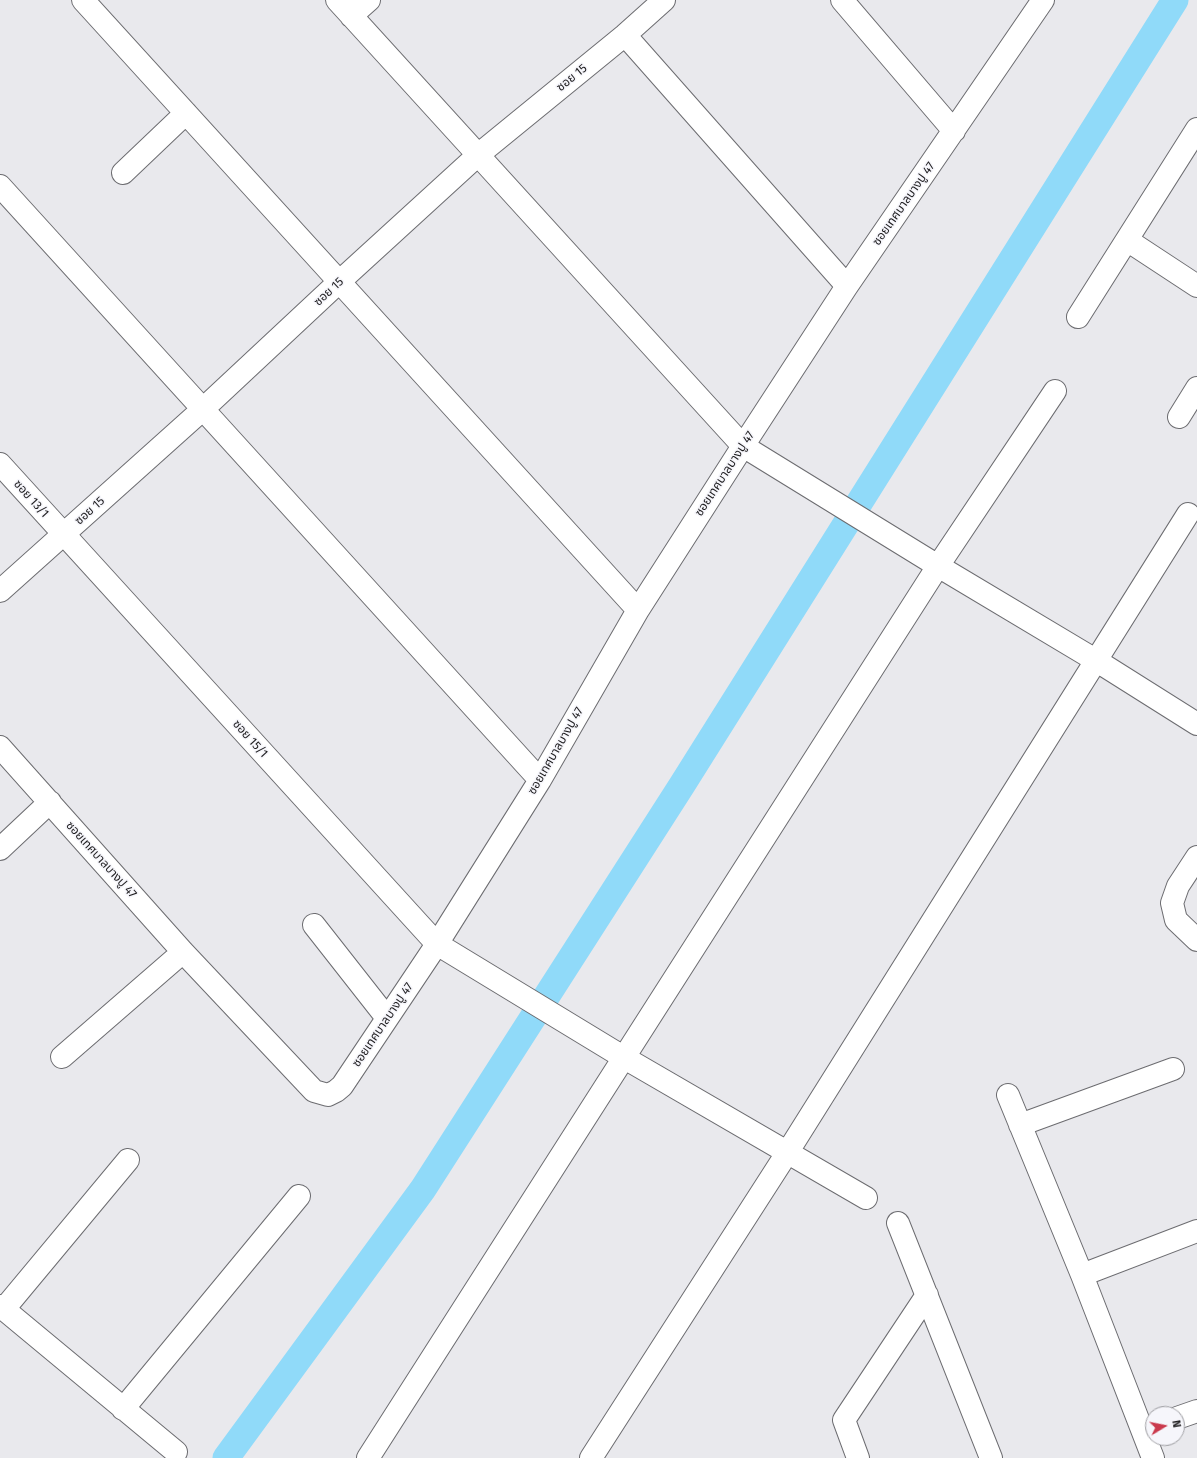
<!DOCTYPE html>
<html>
<head>
<meta charset="utf-8">
<style>
  body { margin:0 }
  #map { position:relative; width:1197px; height:1458px; overflow:hidden; background:#e9e9ed; font-family:"Fira Sans",sans-serif }
  canvas { display:block }
  .north { position:absolute; left:1145px; top:1406px; width:40px; height:40px; box-sizing:border-box; background:#f6f6fb; border:1px solid #9f9fa3; border-radius:50%; rotate:80deg; font-size:11px; font-weight:700; line-height:16px; text-align:center; color:#1d1c1e }
  .north::after { content:''; display:block; margin:auto; width:14px; height:18px; background:#ca3a4d; clip-path:polygon(50% 0,100% 100%,50% 72%,0 100%) }
</style>
</head>
<body>
<div id="map">
<canvas width="1197" height="1458"></canvas>
<div class="north">N</div>
</div>
<script>
const context = document.querySelector('canvas').getContext('2d');
context.lineJoin = 'round';
const toPath = rows => new Path2D(rows.map(r => 'M' + r).join(''));
function trace(path, color, width, dash) { context.strokeStyle = color; context.lineWidth = width; context.lineCap = dash ? 'butt' : 'round'; context.setLineDash(dash || []); context.stroke(path); }
function write(font, color, halo, rows, align = 'center') {
  context.font = font + ' "Fira Sans","Noto Sans Thai",sans-serif'; context.lineWidth = 3; context.setLineDash([]); context.textBaseline = 'middle'; context.strokeStyle = halo; context.fillStyle = color; for (const [text, x, y, turn = 0] of rows) {
    context.save(); context.translate(x, y); context.rotate((+turn || 0) * Math.PI / 180); context.textAlign = isNaN(turn) ? turn : align; if (halo) context.strokeText(text, 0, 0); context.fillText(text, 0, 0); context.restore();
  }
}
trace(toPath([
  [226,1458,423,1189,682,785,1175,0]
]), '#90daf9', 27);
const minor = toPath([
  [83,0,638,610],
  [337,0,743,446,938,566,1097,661,1197,724],
  [842,0,954,131],
  [351,16,369,0],
  [625,35,847,286],
  [123,173,186,113],
  [0,186,540,780],
  [1127,240,1197,286],
  [1078,317,1197,129],
  [1179,417,1197,388],
  [0,464,437,944,623,1057,866,1198],
  [0,591,202,410,339,282,478,155,625,35,664,0],
  [0,747,183,952,314,1091,328,1095,336,1091,342,1086,437,944,540,780,638,610,743,446,847,286,1043,0],
  [0,849,50,802],
  [1197,857,1178,886,1172,903,1176,920,1197,940],
  [314,925,387,1018],
  [62,1057,183,952],
  [1008,1095,1082,1275,1153,1458],
  [1020,1125,1173,1069],
  [898,1223,991,1458],
  [1082,1275,1197,1231],
  [0,1306,176,1452],
  [4,1309,128,1160],
  [123,1409,299,1196],
  [1177,1418,1197,1411],
  [368,1458,938,566,1055,391],
  [591,1458,787,1153,1188,514],
  [858,1458,844,1420,927,1295]
]);
trace(minor, '#6c6c70', 24);
trace(minor, '#fff', 22);
write('12px', '#1d1c1e', '#f6f6fb', [
  ["ซอย 15",572,78,-39],
  ["ซอยเทศบาลบางปู 47",904,204,-55],
  ["ซอย 15",329,292,-43],
  ["ซอยเทศบาลบางปู 47",725,474,-57],
  ["ซอย 13/1",31,499,48],
  ["ซอย 15",90,511,-42],
  ["ซอย 15/1",250,739,48],
  ["ซอยเทศบาลบางปู 47",556,751,-60],
  ["ซอยเทศบาลบางปู 47",101,860,48],
  ["ซอยเทศบาลบางปู 47",383,1025,-56]
]);
</script>
</body>
</html>
